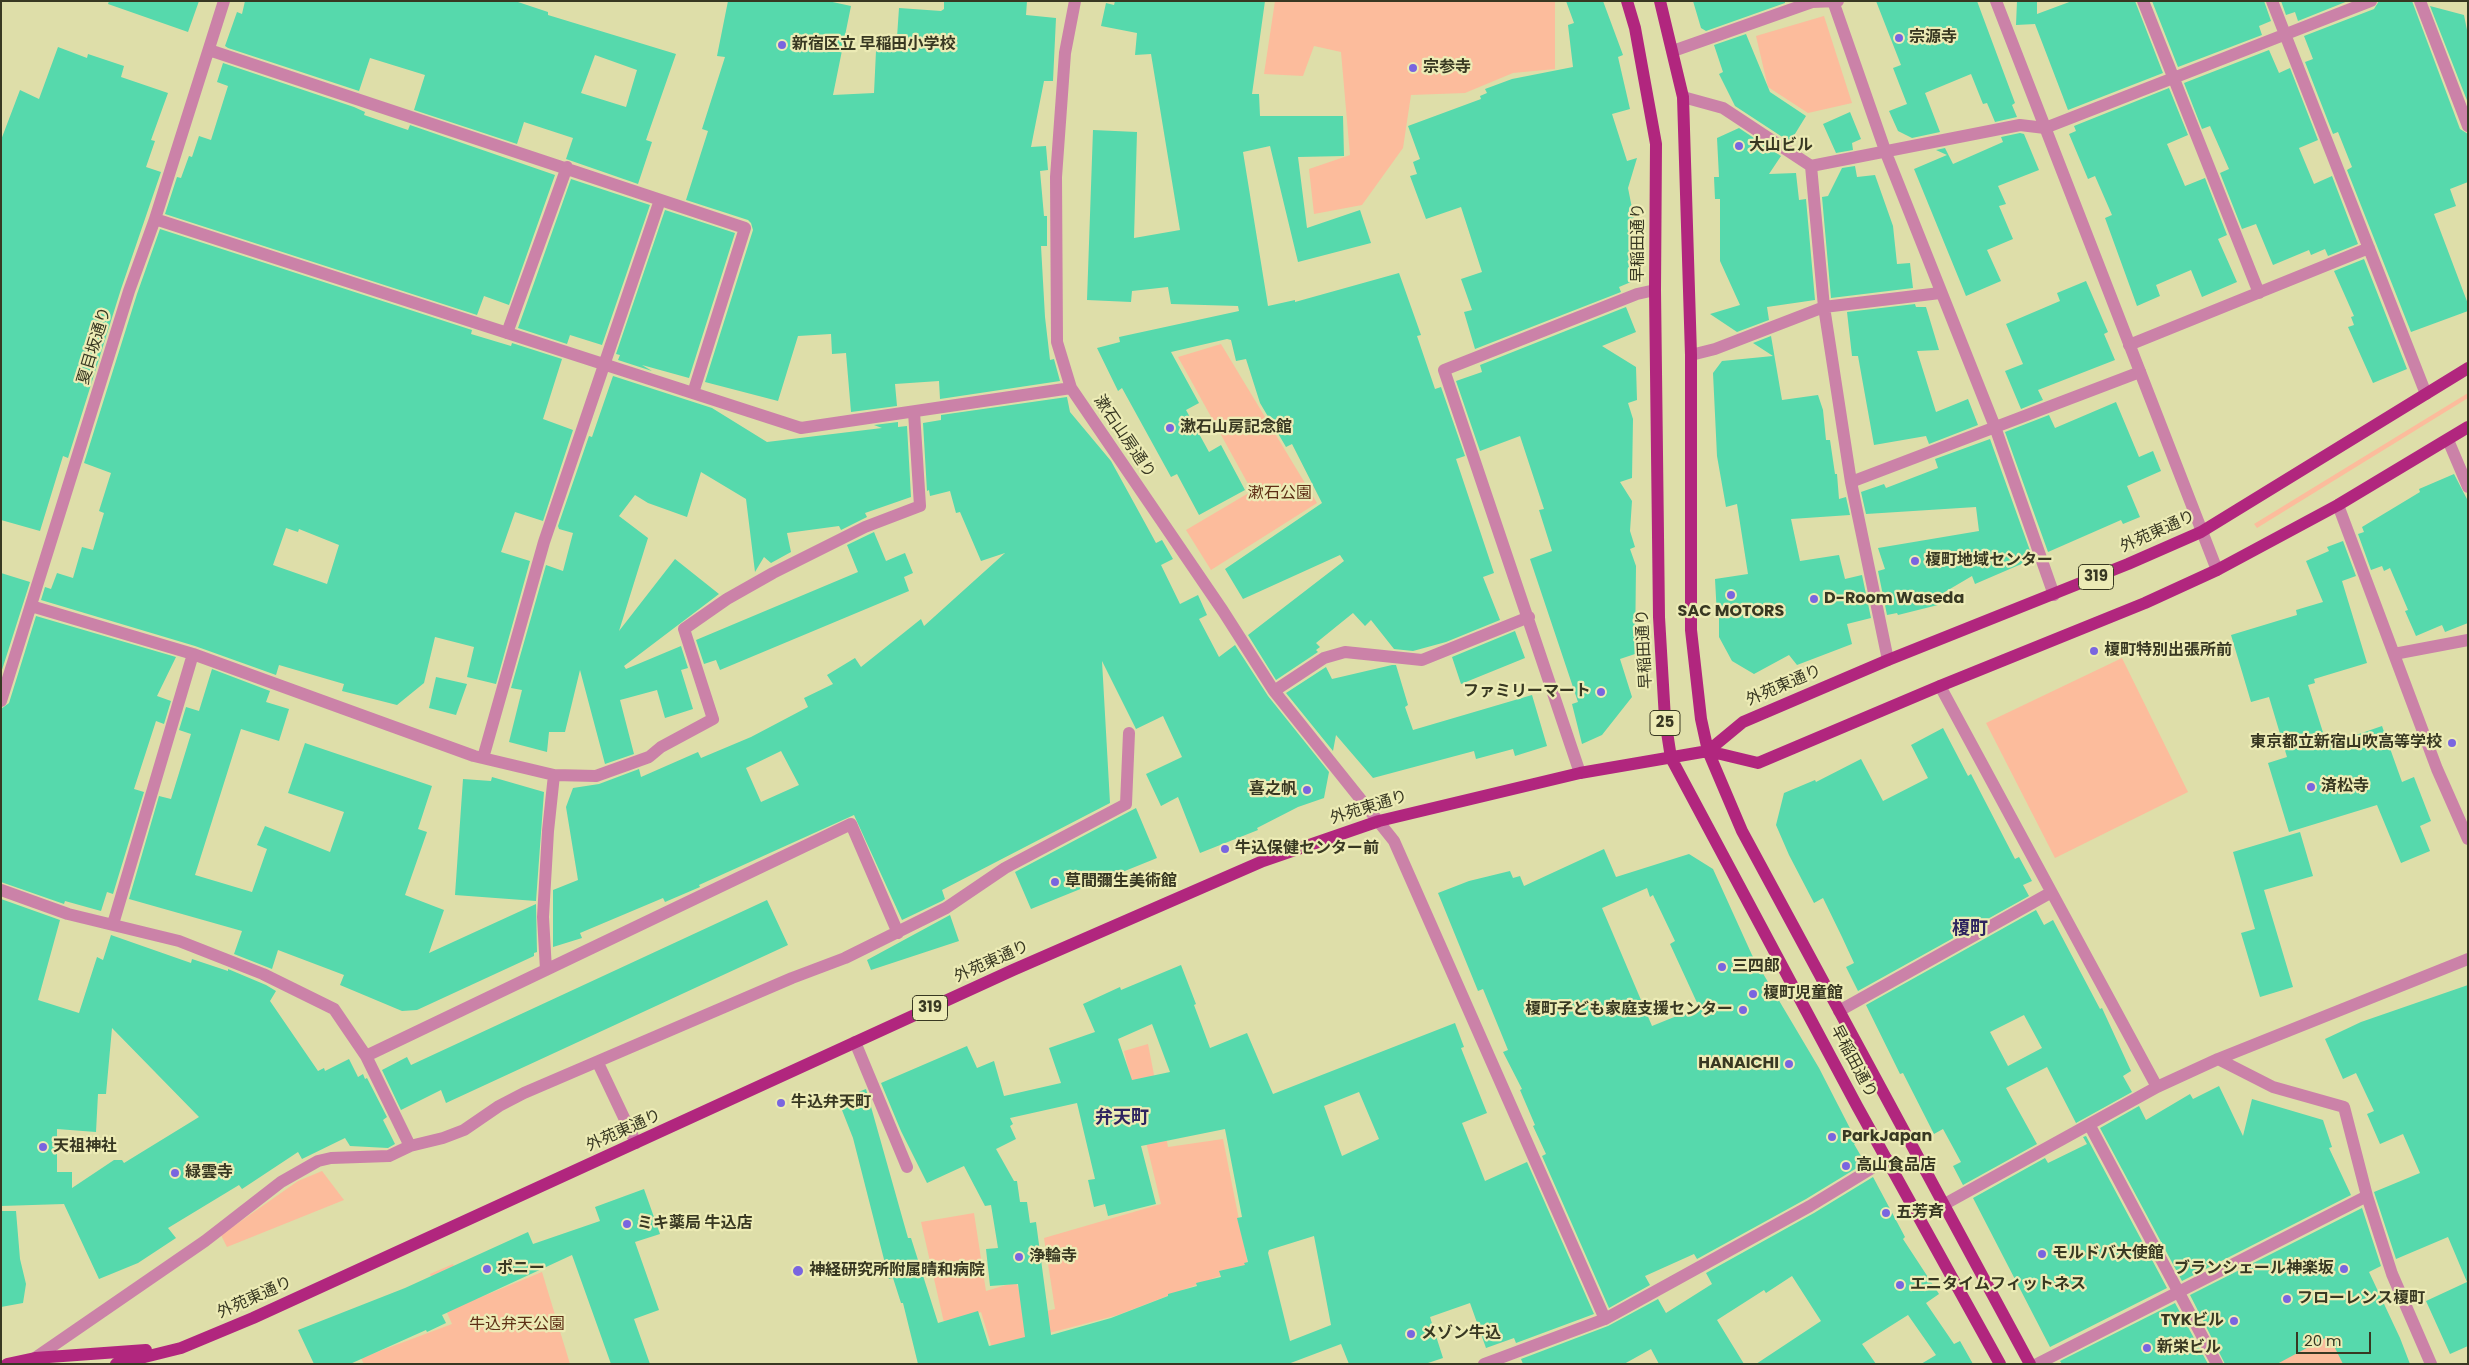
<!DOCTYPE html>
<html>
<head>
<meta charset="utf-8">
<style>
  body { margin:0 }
  #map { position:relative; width:2469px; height:1365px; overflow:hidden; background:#dedea9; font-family:Poppins,sans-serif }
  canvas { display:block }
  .frame { position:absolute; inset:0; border:2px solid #383822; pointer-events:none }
  .scale { position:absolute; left:2296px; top:1332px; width:75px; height:22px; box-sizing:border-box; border:2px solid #383822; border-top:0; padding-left:6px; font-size:15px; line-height:18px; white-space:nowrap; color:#383822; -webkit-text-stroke:4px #ecebb5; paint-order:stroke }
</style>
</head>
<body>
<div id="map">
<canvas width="2469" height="1365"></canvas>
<div class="frame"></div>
<div class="scale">20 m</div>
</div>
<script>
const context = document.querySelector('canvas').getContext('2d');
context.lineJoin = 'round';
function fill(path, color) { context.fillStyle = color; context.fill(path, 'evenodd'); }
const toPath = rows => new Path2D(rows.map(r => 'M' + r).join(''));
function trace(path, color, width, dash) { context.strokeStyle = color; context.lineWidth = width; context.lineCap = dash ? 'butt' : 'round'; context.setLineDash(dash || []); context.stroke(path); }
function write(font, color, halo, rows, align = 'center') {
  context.font = font + ' Poppins,"Noto Sans JP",sans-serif'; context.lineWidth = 4.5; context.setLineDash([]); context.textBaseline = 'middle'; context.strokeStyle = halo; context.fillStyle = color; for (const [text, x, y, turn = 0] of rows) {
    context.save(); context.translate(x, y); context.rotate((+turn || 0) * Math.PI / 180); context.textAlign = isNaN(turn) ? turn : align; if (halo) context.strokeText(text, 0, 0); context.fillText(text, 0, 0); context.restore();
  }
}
fill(toPath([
  [1275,1,1555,1,1555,69,1513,73,1465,93,1411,95,1403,148,1362,205,1314,214,1309,169,1350,155,1341,52,1314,46,1303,76,1264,74],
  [1824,16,1852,103,1808,113,1768,87,1756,36],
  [1221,344,1317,503,1211,570,1186,530,1252,491,1178,357],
  [2468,393,2468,398,2257,528,2254,524],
  [2122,658,2188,792,2055,858,1986,723],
  [1148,1044,1168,1147,1223,1139,1248,1265,1118,1315,992,1348,981,1312,945,1327,921,1222,974,1213,986,1291,1016,1282,1029,1315,1055,1309,1044,1238,1161,1204,1124,1051],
  [322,1171,344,1200,227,1247,221,1235,298,1181],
  [453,1264,471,1301,542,1272,570,1364,364,1364,361,1358,452,1324,430,1274],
  [2332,1296,2365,1364,2281,1364,2264,1331]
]), '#fcbc9c');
fill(toPath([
  [109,1,199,1,188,32,108,4],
  [245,1,515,1,548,12,548,15,676,54,646,140,652,142,638,184,566,159,573,138,524,122,517,144,414,110,425,75,370,58,359,91,228,48,225,46,237,12,242,14],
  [595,55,637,70,626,107,581,93],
  [728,1,828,1,851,6,833,95,874,93,876,51,896,52,899,8,941,11,944,9,944,1,1027,1,1026,15,1056,18,1053,81,1044,81,1031,147,1046,146,1048,170,1040,171,1044,216,1047,216,1047,246,1041,246,1045,317,1050,360,1054,359,1060,381,940,399,939,381,895,384,897,406,851,412,846,353,832,354,831,334,798,336,778,401,705,382,753,230,751,223,748,220,686,200,708,131,702,129,725,57,717,56],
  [1115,1,1265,1,1252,94,1259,94,1260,116,1343,116,1344,156,1298,157,1307,228,1360,210,1371,243,1298,262,1270,146,1243,152,1268,306,1295,300,1295,302,1399,273,1421,335,1417,336,1435,389,1441,387,1465,456,1456,459,1494,573,1483,577,1500,620,1446,642,1413,651,1394,649,1371,620,1365,626,1353,613,1316,643,1320,647,1316,650,1318,652,1276,680,1248,635,1344,561,1340,555,1243,599,1225,569,1322,503,1292,444,1286,447,1260,403,1246,359,1236,361,1231,340,1227,339,1171,352,1199,403,1186,410,1209,452,1221,445,1245,490,1199,515,1177,474,1171,477,1122,388,1118,391,1097,348,1120,342,1119,337,1239,311,1238,306,1171,304,1168,287,1132,291,1131,302,1087,300,1093,130,1137,132,1134,238,1180,230,1151,54,1135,55,1137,33,1101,26,1106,3,1114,5],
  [1566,1,1603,1,1623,55,1618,57,1630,109,1612,114,1627,161,1637,158,1628,188,1634,218,1628,221,1638,249,1631,251,1631,282,1619,287,1621,292,1475,349,1464,312,1472,310,1461,279,1482,272,1461,207,1426,219,1410,176,1417,174,1413,162,1420,159,1408,126,1481,99,1480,96,1487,93,1485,89,1512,79,1573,67,1568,25,1574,23],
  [1693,1,1785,1,1785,3,1706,31,1701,28],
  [1876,1,1977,1,2015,103,2012,105,2017,117,1995,122,1987,103,1983,104,1971,74,1925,93,1940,132,1912,138,1898,131,1889,111,1907,104,1893,68,1901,65],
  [2017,1,2037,1,2037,14,2072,1,2135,1,2163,73,2068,110,2035,24,2016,25],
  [2152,1,2264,1,2271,21,2259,26,2262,35,2178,67],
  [2281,1,2348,1,2298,21,2295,12,2286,15],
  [2379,1,2412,1,2460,129,2468,134,2468,182,2450,189,2456,206,2434,214,2468,304,2468,311,2411,332,2347,170,2352,167,2338,132,2333,134,2305,62,2313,59,2304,36,2374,9],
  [2430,6,2464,15,2468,35,2468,103],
  [1746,34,1770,92,1806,116,1790,142,1735,106,1719,74,1723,72,1714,45],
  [58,47,87,58,88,54,124,66,121,77,168,93,151,140,155,141,146,167,161,172,121,289,68,458,63,456,40,531,1,520,1,140,20,90,39,99],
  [2269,50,2279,73,2290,68,2318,140,2299,148,2314,184,2332,176,2358,244,2328,256,2325,249,2311,255,2309,250,2273,265,2256,224,2242,229,2220,173,2229,169,2210,126,2202,129,2184,83],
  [223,63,354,107,365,112,364,115,408,130,410,125,555,175,509,305,484,296,477,315,165,214,177,177,181,178,189,156,192,157,199,136,211,140,228,86,217,82],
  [2169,88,2188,135,2167,144,2185,186,2205,178,2227,235,2218,239,2237,282,2202,297,2191,270,2156,285,2160,296,2137,306,2105,218,2112,215,2095,176,2088,179,2069,134,2076,131,2074,126],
  [1850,112,1861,139,1852,143,1853,150,1836,153,1823,124],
  [1739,128,1781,156,1769,174,1796,173,1799,200,1806,199,1815,300,1767,307,1769,320,1737,332,1710,314,1740,305,1720,261,1720,199,1715,199,1714,177,1719,177,1717,138],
  [2020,133,2024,134,2039,170,1998,186,2006,204,1999,206,2013,239,1987,250,2001,281,1966,296,1914,169,1947,155,1936,150,1945,148,1953,164,2003,142,2001,137],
  [1855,166,1857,177,1875,175,1893,226,1897,264,1910,263,1913,288,1831,298,1822,197,1828,196,1842,168],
  [571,179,650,205,602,345,570,335,567,344,518,328],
  [665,210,735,233,689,378,642,365,652,371,618,360,620,355,616,354],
  [160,229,472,330,471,334,511,346,512,343,562,359,543,419,573,430,543,521,515,512,501,552,530,561,496,684,467,677,474,647,435,637,424,683,397,705,342,691,344,684,279,665,276,675,195,646,41,600,45,587,51,589,57,573,73,578,82,547,93,550,104,513,99,511,111,473,84,463,137,294],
  [286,528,298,532,299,529,339,545,327,584,273,565],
  [2364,259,2407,369,2373,383,2348,327,2354,325,2351,317,2354,316,2334,271],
  [2086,281,2108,332,2104,334,2115,360,2038,390,2043,400,2021,409,2005,371,2023,364,2006,324,2060,301,2057,293],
  [1915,304,1916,307,1926,307,1939,350,1917,351,1936,412,1968,399,1978,425,1929,444,1926,436,1874,445,1858,356,1852,356,1847,312],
  [1626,307,1636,332,1602,346,1636,367,1637,400,1628,403,1633,419,1632,478,1620,482,1632,501,1630,531,1635,547,1630,549,1636,566,1635,654,1620,659,1632,697,1602,735,1582,744,1572,704,1578,702,1530,559,1552,551,1539,510,1544,509,1520,436,1480,451,1456,381,1482,372,1480,365],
  [1771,336,1782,400,1818,395,1823,410,1826,440,1830,440,1835,474,1837,474,1839,499,1846,497,1850,515,1791,519,1800,561,1839,555,1845,579,1862,575,1871,618,1847,624,1852,644,1797,665,1789,655,1754,674,1732,661,1719,637,1719,615,1717,616,1715,579,1748,574,1737,504,1726,507,1717,456,1713,373,1722,361,1773,356,1753,343],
  [613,376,712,408,767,442,882,428,874,425,898,422,898,427,907,426,911,497,865,513,867,517,841,530,839,526,787,533,791,552,771,563,764,557,755,572,746,499,701,472,687,517,648,503,635,495,619,516,648,538,619,631,675,559,719,594,624,666,626,669,681,646,688,668,681,670,693,709,665,718,657,690,620,700,634,754,605,764,580,670,565,732,549,732,547,752,509,742,522,690,511,688,546,565,563,571,573,533,559,529,558,526,589,436,592,437],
  [1067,397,1070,412,1111,461,1156,543,1162,540,1173,559,1161,565,1180,604,1198,595,1207,615,1199,619,1219,657,1235,645,1268,696,1329,772,1324,798,1298,807,1257,828,1258,830,1200,853,1178,797,1161,806,1146,774,1182,757,1163,716,1136,729,1102,661,1110,803,942,890,945,899,942,901,902,920,854,815,699,885,700,887,665,902,663,898,580,933,582,938,553,947,553,890,578,880,566,807,573,788,599,784,639,769,641,777,698,752,701,758,751,737,808,707,804,698,833,684,827,675,855,658,861,667,921,619,924,626,1005,553,981,561,960,512,956,513,950,491,930,496,929,490,927,491,923,423,941,420,941,415],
  [781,751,799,785,761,802,746,768],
  [2116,402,2139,457,2153,451,2161,471,2127,486,2140,517,2123,524,2121,520,2048,552,2005,432,2049,415,2055,428],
  [1990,439,2033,559,1975,584,1972,576,1938,596,1938,605,1898,615,1897,613,1887,615,1878,571,1885,569,1878,548,1979,531,1976,507,1866,514,1861,492,1884,484,1886,488,1938,468,1935,459],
  [2454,474,2468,501,2468,623,2445,632,2442,625,2416,636,2405,611,2408,610,2390,568,2384,571,2382,566,2371,570,2358,534,2364,532,2362,527,2420,492,2419,489],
  [874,532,886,561,905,553,913,573,904,577,909,591,720,670,716,660,704,664,696,640,858,572,847,545],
  [2343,541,2356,576,2342,581,2367,663,2314,679,2315,683,2308,685,2327,745,2382,726,2402,782,2414,777,2431,821,2420,826,2430,851,2401,863,2377,805,2289,832,2268,763,2287,757,2269,697,2251,702,2231,635,2297,615,2296,610,2323,602,2306,561,2329,551,2327,547],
  [1,573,30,582,1,673],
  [36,616,176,657,157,696,171,701,164,724,156,721,134,789,144,792,113,894,107,892,101,911,65,901,64,904,1,882,1,709,9,703],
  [1515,631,1525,658,1461,684,1452,657],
  [1392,665,1396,665,1408,705,1405,707,1413,730,1532,695,1547,746,1515,756,1513,749,1476,759,1474,751,1373,778,1336,735,1333,751,1286,693,1326,667,1332,679],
  [212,669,270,691,266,702,289,709,279,741,241,729,195,875,252,892,267,849,257,845,265,826,330,852,344,812,288,793,305,743,432,786,418,829,427,832,405,895,444,910,429,953,536,904,537,952,534,953,534,956,417,1010,402,1011,340,985,344,975,278,950,272,969,234,954,242,931,129,899,159,796,171,799,191,734,179,730,186,707,199,711],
  [436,677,467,684,456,715,429,708],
  [1943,728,1968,776,1971,774,2015,859,2019,857,2032,881,2023,885,2029,896,1858,991,1846,967,1854,963,1842,937,1823,898,1814,903,1789,855,1776,825,1784,793,1815,780,1816,782,1861,759,1883,801,1928,778,1911,745],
  [492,777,544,792,536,901,455,895,463,779,491,781],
  [1136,808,1157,858,1031,909,1015,872],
  [2300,832,2313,876,2264,890,2293,987,2260,997,2241,933,2255,929,2233,852],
  [1604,849,1616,877,1689,854,1713,869,1752,955,1819,1068,1857,1142,1854,1144,1865,1163,1806,1199,1697,1259,1694,1254,1645,1276,1650,1285,1609,1308,1542,1156,1546,1154,1533,1126,1535,1125,1520,1090,1522,1089,1503,1052,1508,1050,1483,989,1478,991,1438,893,1469,881,1510,871,1513,878,1520,876,1524,886],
  [1647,888,1650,897,1653,895,1675,941,1670,944,1699,1007,1652,1026,1602,908],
  [1,899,60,920,38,1000,79,1013,97,957,103,960,111,935,191,963,192,959,228,971,228,969,266,985,276,991,270,1001,318,1071,324,1068,325,1071,349,1059,358,1077,363,1074,365,1079,367,1078,387,1117,383,1120,395,1144,388,1148,350,1146,345,1138,302,1159,298,1152,242,1189,239,1185,168,1228,176,1238,138,1263,99,1279,64,1204,1,1206],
  [112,1028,199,1117,124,1163,122,1160,114,1160,72,1188,72,1172,57,1172,57,1129,96,1132,98,1094,106,1094],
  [767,900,788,945,446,1103,441,1090,401,1110,382,1070,407,1057,411,1065],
  [2036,910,2044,925,2053,920,2100,1009,2102,1008,2131,1071,2123,1076,2132,1092,2076,1123,2047,1067,2006,1088,2037,1144,1963,1185,1953,1166,1961,1162,1943,1129,1934,1134,1903,1073,1900,1074,1866,1005],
  [2024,1015,2042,1048,2008,1066,1990,1032],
  [950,915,959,941,871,970,867,960],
  [1181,965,1196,1004,1194,1005,1210,1048,1247,1033,1273,1094,1455,1023,1464,1047,1461,1048,1487,1113,1462,1123,1485,1181,1527,1162,1594,1314,1516,1343,1514,1338,1486,1348,1470,1303,1430,1317,1443,1358,1425,1364,1349,1364,1341,1344,1288,1364,918,1364,903,1303,901,1303,893,1278,889,1279,853,1138,838,1100,866,1089,908,1238,911,1238,938,1323,978,1311,989,1346,1025,1337,1018,1284,990,1286,986,1249,998,1248,991,1205,985,1206,964,1166,927,1183,901,1131,881,1083,967,1046,977,1068,994,1061,1004,1096,1061,1083,1049,1048,1095,1032,1083,1004,1120,987,1121,990],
  [1152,1024,1170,1072,1132,1080,1118,1039],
  [1359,1092,1379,1139,1342,1156,1324,1106],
  [1077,1103,1095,1179,1088,1180,1094,1207,1105,1204,1108,1216,1156,1204,1141,1146,1225,1129,1242,1217,1237,1218,1248,1262,1244,1263,1245,1265,1219,1271,1221,1277,1196,1283,1197,1286,1168,1294,1168,1296,1111,1318,1051,1335,1036,1222,1030,1223,1027,1202,1020,1202,1017,1181,1014,1181,996,1149,1016,1139,1010,1126,1013,1124,1010,1118],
  [1314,1236,1331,1325,1290,1341,1268,1253,1269,1250],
  [2468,985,2468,1346,2450,1354,2426,1301,2467,1282,2448,1237,2396,1259,2374,1192,2420,1173,2403,1134,2380,1144,2367,1114,2374,1111,2356,1073,2343,1079,2325,1039,2361,1022],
  [2219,1086,2243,1136,2252,1099,2323,1120,2332,1147,2329,1148,2351,1195,2182,1281,2100,1128,2139,1106,2146,1120,2190,1094,2193,1099],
  [2086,1136,2167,1288,2050,1347,1973,1198,2045,1158,2048,1163,2087,1144,2083,1137],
  [1873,1177,1905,1237,1903,1239,1939,1294,1926,1303,1954,1344,1960,1341,1973,1364,1921,1364,1936,1355,1908,1315,1862,1344,1876,1364,1756,1364,1821,1321,1792,1276,1766,1293,1764,1290,1717,1320,1744,1364,1659,1364,1651,1349,1624,1364,1523,1364,1521,1359,1608,1326,1658,1299,1666,1313,1712,1284,1706,1273,1814,1213],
  [644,1189,660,1234,635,1242,659,1310,634,1319,650,1364,611,1364,572,1255,442,1315,446,1323,427,1332,426,1330,350,1364,314,1364,298,1330,405,1288,528,1232,533,1244,600,1221,595,1207],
  [2362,1208,2381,1266,2369,1272,2400,1338,2410,1364,2343,1364,2329,1336,2277,1364,2225,1364,2190,1295],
  [1,1211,16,1211,20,1259,26,1284,23,1303,1,1307],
  [2175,1303,2208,1364,2062,1364,2060,1361]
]), '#56d9ac');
trace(toPath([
  [1075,1,1065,53,1056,177,1057,342,1071,388,1223,611,1274,691,1394,841,1605,1319],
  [1833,1,1886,153,1995,427,2054,595],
  [2143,1,2259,293],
  [2272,1,2426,394],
  [2420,1,2468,126],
  [209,50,745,228,693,393],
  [1673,51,1812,2,1838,1],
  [1683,97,1723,108,1811,166,2020,125,2045,128,2371,1],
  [1811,166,1824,307,1851,482,1888,660],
  [155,219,801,428,1071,388],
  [507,333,567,167],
  [2129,345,2369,248],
  [1691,355,1715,349,1824,307,1940,293],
  [2448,440,2468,487],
  [1851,482,2140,372],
  [2338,505,2437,769,2468,839],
  [31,606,193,654,474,756,554,775,596,776,649,757,661,747,713,719,684,629,727,599,773,573,865,527,920,506,914,412],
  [2394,654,2468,640],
  [1940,686,2157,1087],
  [1274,691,1324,658,1345,652,1422,660,1529,617],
  [1,701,129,291,155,219,224,1],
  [483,758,544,542,660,200],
  [1580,773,1444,370,1637,294,1655,290],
  [1,890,68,914,179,941,263,974,334,1009,366,1056,410,1146],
  [113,924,193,654],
  [546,970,543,917,548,831,554,775],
  [1839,1011,2050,893],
  [855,1042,907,1167],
  [366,1056,851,824,898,933],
  [2218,1059,2273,1087,2344,1107,2367,1196,2392,1274,2431,1364],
  [598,1063,636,1143],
  [2090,1126,2217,1364],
  [1943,1205,2157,1087,2218,1059,2468,959],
  [35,1358,205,1241,281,1182,318,1161,331,1158,389,1156,410,1146,443,1138,464,1130,499,1106,524,1093,792,978,845,958,946,908,1005,868,1126,804,1129,733],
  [1484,1364,1605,1319,1810,1206,1887,1159],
  [2037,1364,2367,1196]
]), '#cb82a8', 12);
trace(toPath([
  [1996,1,2217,570]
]), '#cb82a8', 12);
trace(toPath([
  [1627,1,1635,28,1656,144,1655,290,1659,617,1665,719,1671,758,1857,1106,2000,1364],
  [1660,1,1683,97,1691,355,1691,630,1701,719,1708,751,1742,831,2030,1364],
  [1708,751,1743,722,1888,660,2128,564,2201,532,2468,368],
  [7,1364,35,1358,146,1350],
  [116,1364,181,1348,253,1318,1013,970,1263,861,1379,821,1580,773,1708,751,1758,763,1940,686,2145,603,2217,570,2338,505,2468,427]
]), '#b1267e', 12);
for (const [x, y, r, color] of [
  [1899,38,5,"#7965e0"],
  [782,45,5,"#7965e0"],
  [1413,68,5,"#7965e0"],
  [1739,146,5,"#7965e0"],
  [1170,428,5,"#7965e0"],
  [1915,561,5,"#7965e0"],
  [1731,595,5,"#7965e0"],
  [1814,599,5,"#7965e0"],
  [2094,651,5,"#7965e0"],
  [1601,692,5,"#7965e0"],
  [2452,743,5,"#7965e0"],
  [2311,787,5,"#7965e0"],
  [1307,790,5,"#7965e0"],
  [1225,849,5,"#7965e0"],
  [1055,882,5,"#7965e0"],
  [1722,967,5,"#7965e0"],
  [1753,994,5,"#7965e0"],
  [1743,1010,5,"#7965e0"],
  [1789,1064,5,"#7965e0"],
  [781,1103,5,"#7965e0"],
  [1832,1137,5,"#7965e0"],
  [43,1147,5,"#7965e0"],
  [1846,1166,5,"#7965e0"],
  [175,1173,5,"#7965e0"],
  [1886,1213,5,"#7965e0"],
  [627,1224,5,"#7965e0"],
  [2042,1254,5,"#7965e0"],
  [1019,1257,5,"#7965e0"],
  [487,1269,5,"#7965e0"],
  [2344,1269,5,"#7965e0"],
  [798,1271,6,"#7965e0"],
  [1900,1285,5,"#7965e0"],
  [2287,1299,5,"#7965e0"],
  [2234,1321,5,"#7965e0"],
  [1411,1334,5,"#7965e0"],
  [2147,1348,5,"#7965e0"]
]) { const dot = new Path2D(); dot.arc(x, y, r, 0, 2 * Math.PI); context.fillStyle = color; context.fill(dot); trace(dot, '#ecebb5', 2); }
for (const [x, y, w] of [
  [2096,577,35],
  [1665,723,30],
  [930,1008,35]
]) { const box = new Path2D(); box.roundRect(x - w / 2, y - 12.5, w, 25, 4); context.fillStyle = '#ecebb5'; context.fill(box); trace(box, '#383822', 1); }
write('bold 15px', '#383822', null, [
  ["319",2096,577],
  ["25",1665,723],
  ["319",930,1008]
]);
write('bold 16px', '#383822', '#ecebb5', [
  ["宗源寺",1909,38],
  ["新宿区立 早稲田小学校",792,45],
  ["宗参寺",1423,68],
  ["大山ビル",1749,146],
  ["漱石山房記念館",1180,428],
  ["榎町地域センター",1925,561],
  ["D-Room Waseda",1824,599],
  ["SAC MOTORS",1731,612,"center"],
  ["榎町特別出張所前",2104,651],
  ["ファミリーマート",1591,692,"right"],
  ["東京都立新宿山吹高等学校",2442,743,"right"],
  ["済松寺",2321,787],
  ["喜之帆",1297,790,"right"],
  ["牛込保健センター前",1235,849],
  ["草間彌生美術館",1065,882],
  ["三四郎",1732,967],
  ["榎町児童館",1763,994],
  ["榎町子ども家庭支援センター",1733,1010,"right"],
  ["HANAICHI",1779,1064,"right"],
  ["牛込弁天町",791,1103],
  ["ParkJapan",1842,1137],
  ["天祖神社",53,1147],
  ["高山食品店",1856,1166],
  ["緑雲寺",185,1173],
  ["五芳斉",1896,1213],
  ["ミキ薬局 牛込店",637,1224],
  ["モルドバ大使館",2052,1254],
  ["浄輪寺",1029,1257],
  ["ポニー",497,1269],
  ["ブランシェール神楽坂",2334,1269,"right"],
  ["神経研究所附属晴和病院",809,1271],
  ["エニタイムフィットネス",1910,1285],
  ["フローレンス榎町",2297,1299],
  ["TYKビル",2224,1321,"right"],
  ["メゾン牛込",1421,1334],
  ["新栄ビル",2157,1348]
], 'left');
write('16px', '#383822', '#ecebb5', [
  ["早稲田通り",1639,243,-90],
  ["夏目坂通り",95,346,-73],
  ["漱石山房通り",1124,437,56],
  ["外苑東通り",2158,532,-24],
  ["早稲田通り",1645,649,-93],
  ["外苑東通り",1784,686,-23],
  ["外苑東通り",1369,808,-17],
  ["外苑東通り",992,962,-24],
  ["早稲田通り",1853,1062,62],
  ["外苑東通り",624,1131,-24],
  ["外苑東通り",255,1298,-24]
]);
write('16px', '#5e2f15', '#ecebb5', [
  ["漱石公園",1280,494],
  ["牛込弁天公園",517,1325]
]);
write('bold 18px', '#2e245f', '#ecebb5', [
  ["榎町",1970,929],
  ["弁天町",1122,1118]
]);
</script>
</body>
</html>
